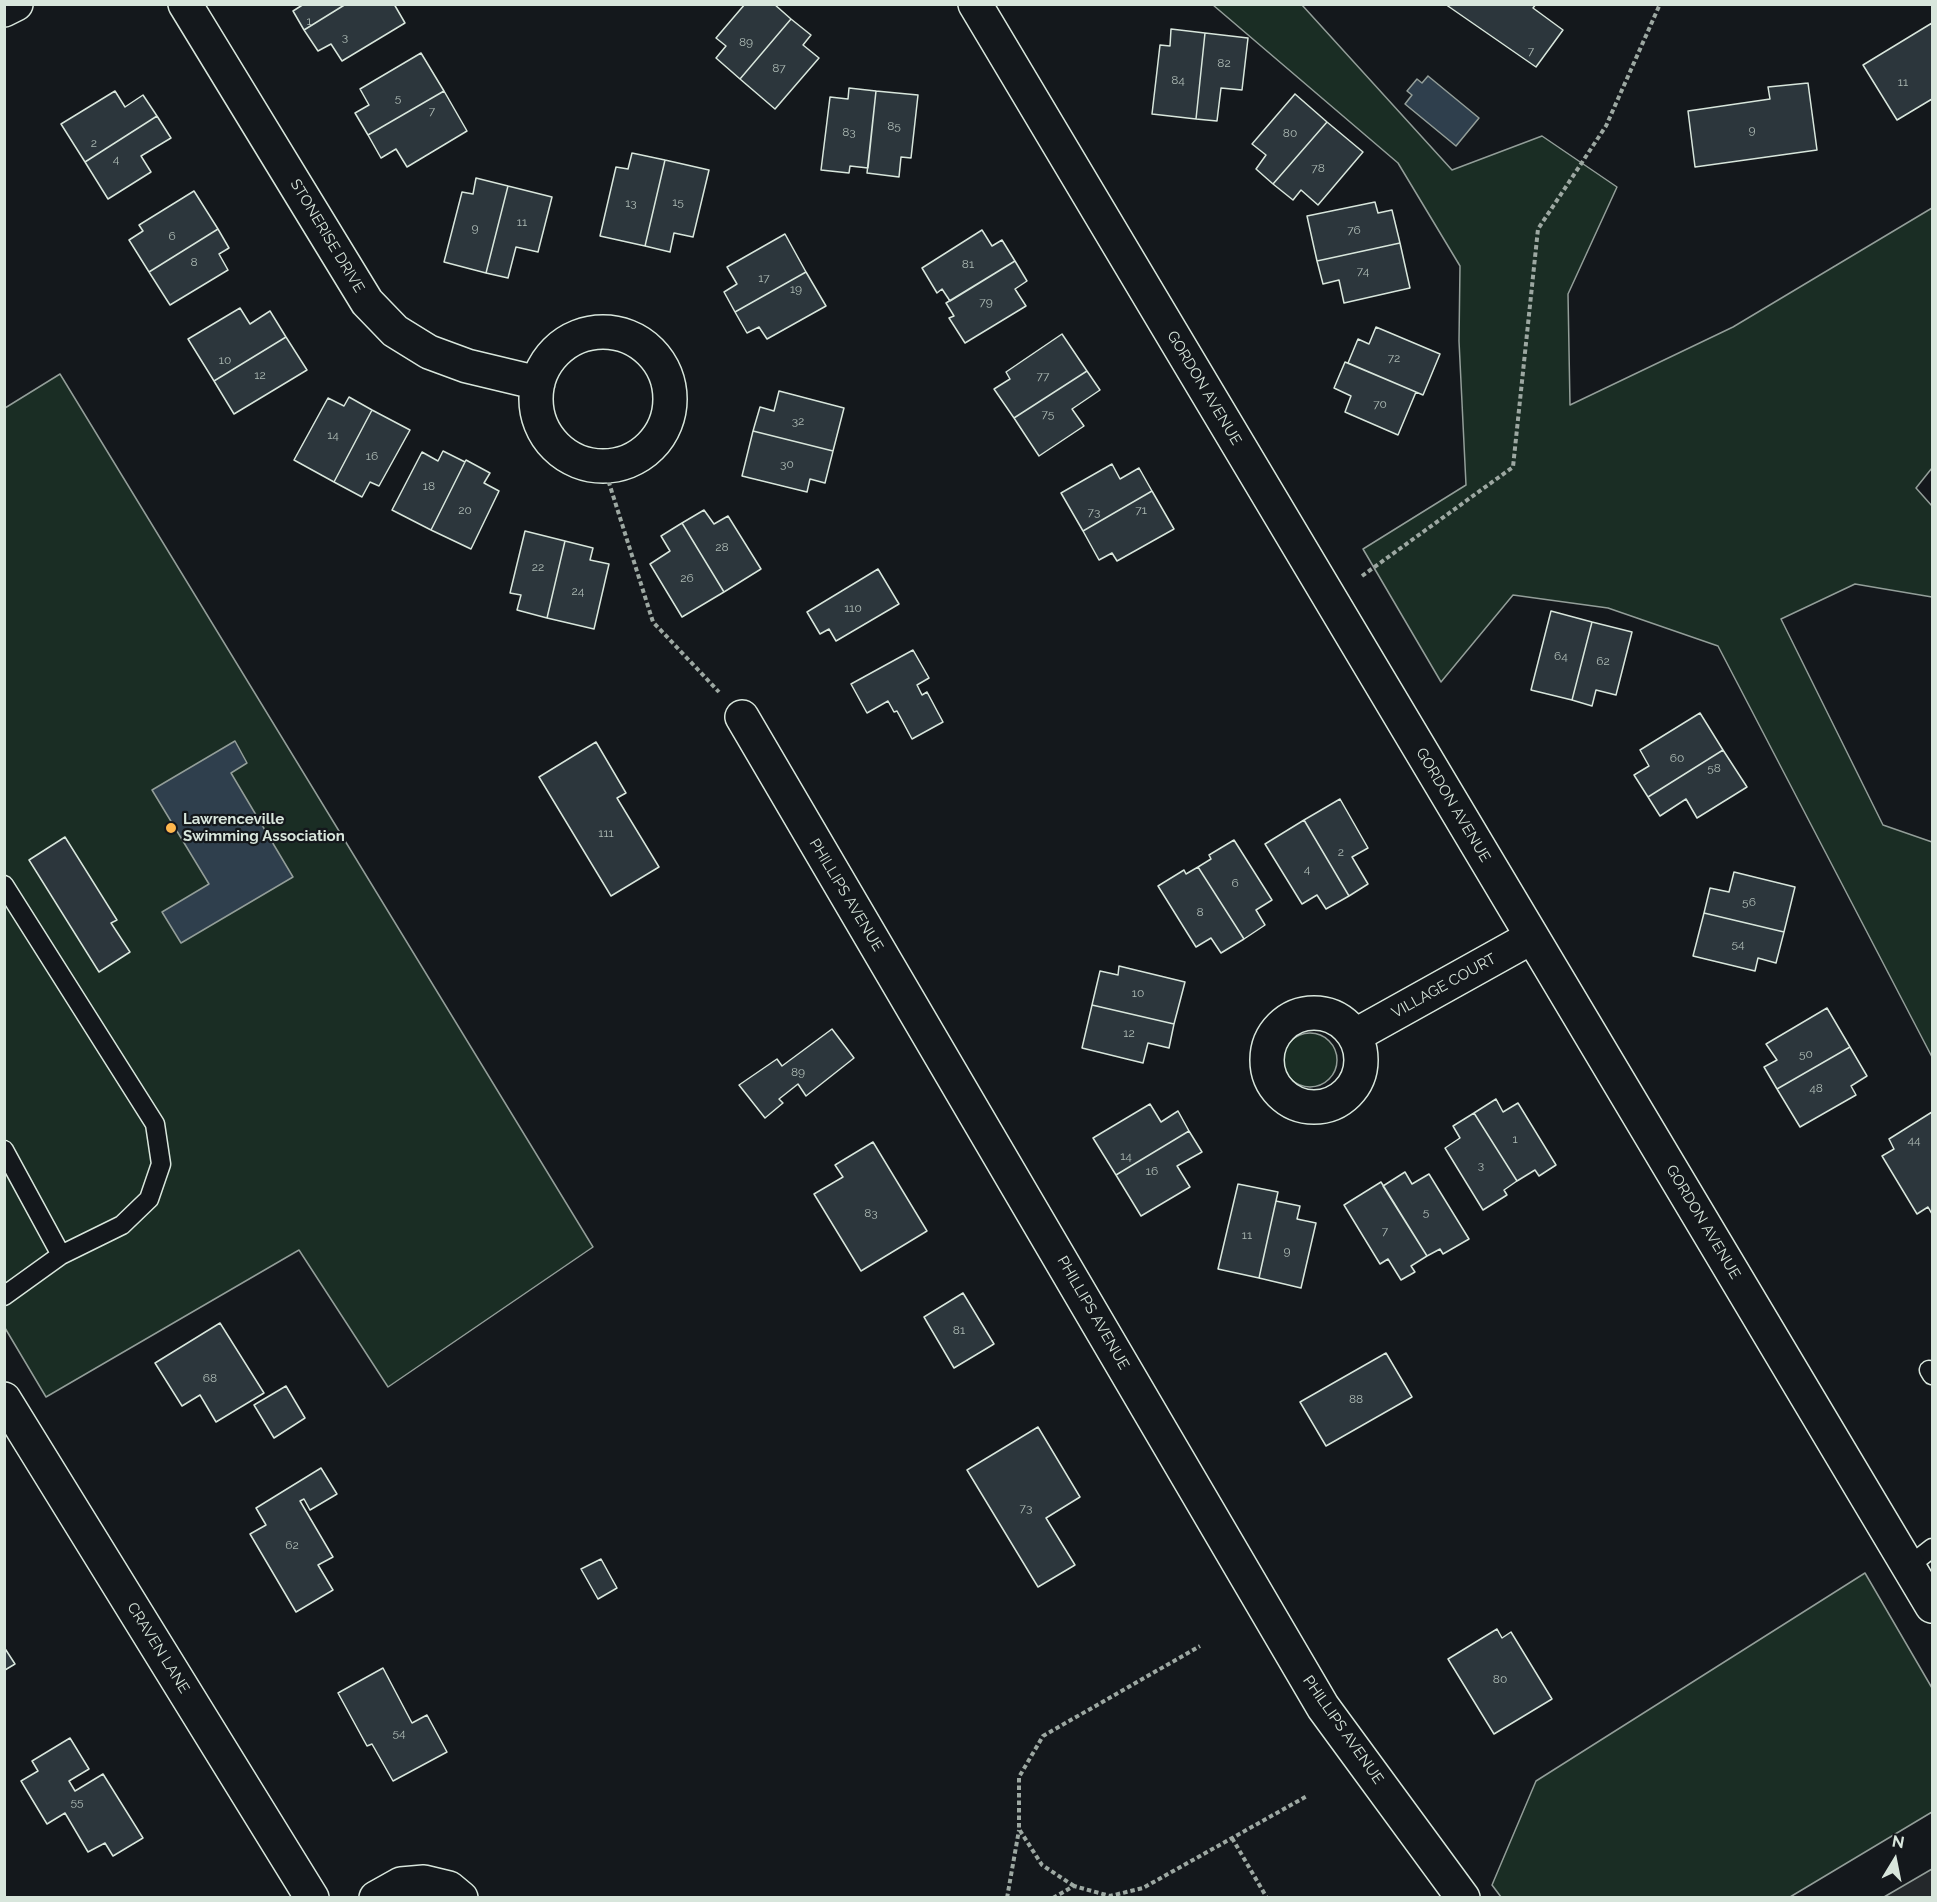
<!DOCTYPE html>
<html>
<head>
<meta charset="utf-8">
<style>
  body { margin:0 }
  #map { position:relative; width:1937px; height:1902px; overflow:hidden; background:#14181c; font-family:Raleway,sans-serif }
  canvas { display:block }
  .frame { position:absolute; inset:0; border:6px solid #d8e6dc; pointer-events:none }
  .north { position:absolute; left:1865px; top:1830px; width:60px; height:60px; -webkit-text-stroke:4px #14181c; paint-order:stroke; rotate:10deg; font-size:16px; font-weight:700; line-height:24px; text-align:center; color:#d8e6dc }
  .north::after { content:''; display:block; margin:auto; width:21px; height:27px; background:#d8e6dc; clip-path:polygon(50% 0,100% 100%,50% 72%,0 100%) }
</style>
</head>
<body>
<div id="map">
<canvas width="1937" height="1902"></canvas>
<div class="frame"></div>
<div class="north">N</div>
</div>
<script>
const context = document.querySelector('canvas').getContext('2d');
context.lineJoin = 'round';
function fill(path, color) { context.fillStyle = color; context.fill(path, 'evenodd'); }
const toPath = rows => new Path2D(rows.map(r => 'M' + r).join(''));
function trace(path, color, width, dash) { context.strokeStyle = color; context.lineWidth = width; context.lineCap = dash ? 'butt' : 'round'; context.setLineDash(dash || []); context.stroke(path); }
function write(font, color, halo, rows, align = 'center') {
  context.font = font + ' Raleway,sans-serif'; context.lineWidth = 4.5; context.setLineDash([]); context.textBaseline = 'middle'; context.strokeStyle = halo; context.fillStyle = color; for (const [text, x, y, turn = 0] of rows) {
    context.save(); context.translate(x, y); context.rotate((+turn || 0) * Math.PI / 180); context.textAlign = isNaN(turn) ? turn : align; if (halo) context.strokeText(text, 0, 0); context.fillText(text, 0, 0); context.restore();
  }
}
const green = toPath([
  [1213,5,1302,5,1452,170,1542,136,1617,187,1568,294,1570,405,1733,327,1932,208,1932,468,1916,488,1932,506,1932,597,1855,584,1781,619,1883,825,1932,842,1932,1057,1718,646,1608,608,1513,595,1441,682,1363,549,1466,485,1459,341,1460,266,1398,163,1213,5],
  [60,374,593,1247,388,1387,299,1250,46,1397,5,1328,5,408,60,374],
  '1283 1060a27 27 0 1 1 54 0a27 27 0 1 1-54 0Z',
  [1865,1573,1932,1688,1932,1812,1790,1897,1501,1897,1492,1885,1536,1781,1865,1573]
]);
fill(green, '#1a2d24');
trace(green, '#939e99', 1.5);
const parking = toPath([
  [1932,1869,1932,1897,1884,1897,1932,1869]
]);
fill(parking, '#24282b');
trace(parking, '#939e99', 1.5);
const water = toPath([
  [1428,76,1479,118,1456,146,1405,104,1412,95,1407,91,1417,79,1422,83,1428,76],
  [235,741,247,763,231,773,293,877,181,943,162,912,209,884,152,790,235,741]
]);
fill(water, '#2f3f4d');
trace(water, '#939e99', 1.5);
const building = toPath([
  [304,4,346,4,304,30,293,11,304,4],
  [346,4,394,4,405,23,342,61,331,44,318,51,304,30,346,4],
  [745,4,774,4,791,19,740,79,716,58,726,46,716,38,745,4],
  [1445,4,1536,4,1533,8,1563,30,1536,67,1445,4],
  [791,19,811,35,803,45,819,58,775,109,740,79,791,19],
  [1932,23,1932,99,1897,120,1863,65,1932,23],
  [1171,29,1205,33,1196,119,1152,114,1160,45,1170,46,1171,29],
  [1205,33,1248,38,1242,90,1221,88,1217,121,1196,119,1205,33],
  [421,53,444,91,368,135,355,113,369,105,360,89,421,53],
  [1808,83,1817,150,1695,167,1688,111,1770,99,1768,87,1808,83],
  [849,88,876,91,868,168,850,166,849,173,821,170,830,97,848,99,849,88],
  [115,91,125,107,143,95,157,116,85,162,61,124,115,91],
  [444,91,467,131,407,167,396,149,381,158,368,135,444,91],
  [876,91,918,95,911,158,901,157,899,177,867,173,876,91],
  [1295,94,1327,122,1273,184,1256,169,1266,155,1252,144,1295,94],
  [157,116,171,138,141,156,151,172,108,199,85,162,157,116],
  [1327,122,1363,152,1318,205,1301,190,1293,200,1273,184,1327,122],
  [632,153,665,160,645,246,600,236,616,167,628,169,632,153],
  [665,160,709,170,693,237,674,233,670,252,645,246,665,160],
  [476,178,508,186,486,273,444,262,462,192,473,194,476,178],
  [508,186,552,197,538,252,516,247,508,278,486,273,508,186],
  [194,191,218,229,149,272,129,240,143,231,139,225,194,191],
  [1375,202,1378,213,1392,210,1400,243,1317,261,1307,216,1375,202],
  [218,229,229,248,219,254,228,270,170,305,149,272,218,229],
  [982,230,992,246,1002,240,1015,261,950,301,942,289,937,293,922,268,982,230],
  [785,234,806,272,735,312,724,292,737,284,727,267,785,234],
  [1400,243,1410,288,1344,303,1339,280,1323,284,1317,261,1400,243],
  [1015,261,1027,281,1015,289,1026,306,965,343,949,318,954,316,946,303,1015,261],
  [806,272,826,306,767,339,759,327,747,333,735,312,806,272],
  [240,308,250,324,270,311,286,337,214,381,188,339,240,308],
  [1376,327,1440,354,1423,395,1348,363,1358,339,1369,344,1376,327],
  [1062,334,1087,371,1014,418,994,389,1010,379,1006,372,1062,334],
  [286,337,307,370,234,414,214,381,286,337],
  [1345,362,1416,392,1398,435,1345,412,1351,396,1334,388,1345,362],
  [1087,371,1100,390,1072,409,1084,426,1039,456,1014,418,1087,371],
  [779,391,844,408,833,451,753,431,760,407,774,411,779,391],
  [349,397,372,410,334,482,294,460,328,398,344,406,349,397],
  [372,410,410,430,379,486,370,482,362,497,334,482,372,410],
  [753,431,833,451,825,483,810,479,807,492,742,476,753,431],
  [443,451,465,462,431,530,392,510,422,452,438,461,443,451],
  [466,460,490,473,484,483,499,491,471,549,431,530,466,460],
  [1112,464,1120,479,1139,468,1152,491,1083,531,1061,493,1112,464],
  [1152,491,1174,529,1117,561,1112,553,1099,560,1083,531,1152,491],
  [704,510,714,524,728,516,761,569,724,592,682,523,704,510],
  [682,523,724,592,682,617,650,564,670,551,661,536,682,523],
  [525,531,565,541,547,618,517,610,521,595,510,593,525,531],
  [565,541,593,548,590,560,609,564,594,629,547,618,565,541],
  [878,569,899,604,836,641,829,629,820,634,807,612,878,569],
  [1551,611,1592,622,1572,700,1531,690,1551,611],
  [1592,622,1632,632,1616,695,1596,690,1592,706,1572,700,1592,622],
  [913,650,929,678,917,685,922,695,927,692,943,722,912,739,897,711,894,712,888,701,867,713,851,684,913,650],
  [1700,713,1723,750,1648,797,1634,775,1649,766,1640,750,1700,713],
  [596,742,626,793,617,798,659,867,611,896,539,777,596,742],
  [1723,750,1747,787,1697,818,1686,799,1660,816,1648,797,1723,750],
  [1340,799,1368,848,1352,857,1368,884,1349,896,1304,820,1340,799],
  [1304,820,1349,896,1326,909,1317,895,1302,904,1265,844,1304,820],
  [65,837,117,920,111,923,130,952,99,972,29,860,65,837],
  [1234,840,1272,900,1256,910,1265,925,1244,939,1198,867,1211,859,1209,855,1234,840],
  [1198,867,1244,939,1221,953,1211,938,1196,947,1158,886,1184,870,1186,874,1198,867],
  [1734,872,1795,887,1784,932,1704,913,1710,888,1729,892,1734,872],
  [1704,913,1784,932,1776,963,1758,958,1755,971,1693,956,1704,913],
  [1119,966,1185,982,1174,1024,1092,1005,1100,971,1118,975,1119,966],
  [1092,1005,1174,1024,1169,1048,1148,1043,1143,1063,1082,1048,1092,1005],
  [1827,1008,1850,1047,1777,1089,1764,1067,1777,1060,1766,1044,1827,1008],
  [832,1029,854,1058,806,1096,798,1084,779,1099,783,1103,765,1118,739,1085,777,1059,782,1066,832,1029],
  [1850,1047,1867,1076,1851,1086,1856,1095,1800,1127,1777,1089,1850,1047],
  [1496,1099,1503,1112,1518,1103,1556,1165,1539,1176,1535,1170,1517,1181,1474,1113,1496,1099],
  [1150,1104,1161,1122,1178,1111,1189,1131,1116,1175,1093,1138,1150,1104],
  [1932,1112,1932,1214,1928,1207,1917,1214,1882,1156,1894,1149,1889,1139,1932,1112],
  [1474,1113,1517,1181,1504,1190,1507,1195,1483,1210,1445,1148,1460,1138,1453,1126,1474,1113],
  [1189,1131,1202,1152,1177,1166,1190,1187,1141,1216,1116,1175,1189,1131],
  [873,1142,927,1231,861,1271,814,1194,843,1177,835,1165,873,1142],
  [1405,1172,1412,1184,1429,1174,1469,1239,1443,1254,1440,1249,1427,1256,1383,1186,1405,1172],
  [1381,1182,1427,1256,1411,1266,1415,1272,1401,1280,1388,1259,1380,1264,1344,1205,1381,1182],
  [1238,1184,1278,1192,1259,1278,1218,1269,1238,1184],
  [1276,1201,1300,1206,1297,1219,1316,1223,1301,1288,1259,1278,1276,1201],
  [963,1293,994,1344,954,1368,924,1317,963,1293],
  [220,1323,264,1393,216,1422,200,1395,182,1406,155,1363,220,1323],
  [1386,1353,1412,1397,1326,1446,1300,1402,1386,1353],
  [286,1386,305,1418,274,1438,254,1405,286,1386],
  [1038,1427,1080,1497,1046,1518,1075,1565,1038,1587,967,1470,1038,1427],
  [321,1468,337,1494,310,1510,304,1499,300,1501,333,1557,318,1565,333,1590,296,1612,250,1534,266,1525,256,1508,321,1468],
  [601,1559,617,1588,598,1599,581,1569,601,1559],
  [1497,1629,1502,1638,1511,1632,1552,1699,1494,1734,1448,1659,1497,1629],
  [4,1647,15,1664,5,1670,4,1670,4,1647],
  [383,1668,412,1723,427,1715,447,1752,393,1781,372,1744,367,1746,338,1693,383,1668],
  [70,1738,89,1769,69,1781,75,1791,103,1774,143,1838,113,1856,105,1843,88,1852,65,1813,47,1824,21,1781,38,1771,32,1761,70,1738]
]);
fill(building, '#2c363c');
trace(building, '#d8e6dc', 1.5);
const service = toPath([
  [4,885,155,1124,161,1164,149,1199,122,1225,61,1255,4,1150],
  [4,1296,61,1255],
  [1929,1370,1932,1375],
  [1909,1566,1932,1548]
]);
const minor = toPath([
  [185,4,367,302,395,331,429,352,467,366,538,383],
  [975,4,1932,1606],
  '536 399a67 67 0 1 1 134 0a67 67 0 1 1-134 0Z',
  [742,717,1323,1707,1463,1898],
  '1267 1060a47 47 0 1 1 94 0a47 47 0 1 1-94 0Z',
  [1356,1035,1532,937],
  [4,1399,312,1898],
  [376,1898,401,1884,424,1882,449,1888,461,1898]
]);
const tertiary = toPath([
  [4,10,16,4]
]);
trace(service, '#d8e6dc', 21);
trace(minor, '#d8e6dc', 36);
trace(tertiary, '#d8e6dc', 36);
trace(toPath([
  [604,467,653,622,719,692],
  [1362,576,1513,467,1538,229,1606,126,1660,4],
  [1232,1838,1267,1898],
  [1074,1886,1042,1865,1019,1829,1019,1777,1043,1736,1200,1646],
  [1007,1898,1019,1830],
  [1053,1898,1074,1886,1110,1896,1143,1888,1307,1796]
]), '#9da8a2', 4, [4.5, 3]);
trace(service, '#14181c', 18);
trace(minor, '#14181c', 33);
trace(tertiary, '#14181c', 33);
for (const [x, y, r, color] of [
  [171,828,6,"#ffb74d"]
]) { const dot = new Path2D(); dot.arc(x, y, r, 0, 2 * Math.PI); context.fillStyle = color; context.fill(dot); trace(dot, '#14181c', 2); }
write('12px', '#adbab4', null, [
  ["1",309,21],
  ["3",345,37],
  ["89",746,42],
  ["7",1531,51],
  ["82",1224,63],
  ["87",779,68],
  ["84",1178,80],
  ["11",1903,82],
  ["5",398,98],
  ["7",432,111],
  ["85",894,126],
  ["9",1752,130],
  ["83",849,132],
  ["80",1290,133],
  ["2",94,143],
  ["4",116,159],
  ["78",1318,168],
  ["15",678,202],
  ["13",631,203],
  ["11",522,222],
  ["9",475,228],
  ["76",1354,230],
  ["6",172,236],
  ["8",194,262],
  ["81",968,264],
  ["74",1363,271],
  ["17",764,278],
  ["19",796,289],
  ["79",986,302],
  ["72",1394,358],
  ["10",225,360],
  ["12",260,375],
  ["77",1043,376],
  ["70",1380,404],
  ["75",1048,414],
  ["32",798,421],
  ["14",333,435],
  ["16",372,456],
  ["30",787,464],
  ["18",429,486],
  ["20",465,510],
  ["71",1141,510],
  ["73",1094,512],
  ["28",722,547],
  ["22",538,567],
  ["26",687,578],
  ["24",578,591],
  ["110",853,608],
  ["64",1561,656],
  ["62",1603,661],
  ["60",1677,758],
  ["58",1714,768],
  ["111",606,833],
  ["2",1341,852],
  ["4",1307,869],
  ["6",1235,883],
  ["56",1749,902],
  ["8",1200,912],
  ["54",1738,944],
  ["10",1138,993],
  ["12",1129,1033],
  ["50",1806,1054],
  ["89",798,1072],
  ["48",1816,1088],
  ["1",1515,1139],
  ["44",1914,1140],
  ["14",1126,1156],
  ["3",1481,1165],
  ["16",1152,1171],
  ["5",1426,1212],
  ["83",871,1213],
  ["7",1385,1231],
  ["11",1247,1235],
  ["9",1287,1251],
  ["81",959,1330],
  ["68",210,1378],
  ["88",1356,1399],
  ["73",1026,1508],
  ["62",292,1545],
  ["80",1500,1679],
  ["54",399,1733],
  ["55",77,1802]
]);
write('15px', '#d8e6dc', '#14181c', [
  ["STONERISE DRIVE",327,236,59],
  ["GORDON AVENUE",1204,388,59],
  ["GORDON AVENUE",1453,805,59],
  ["PHILLIPS AVENUE",846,895,59],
  ["VILLAGE COURT",1444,986,-29],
  ["GORDON AVENUE",1703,1222,59],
  ["PHILLIPS AVENUE",1093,1313,60],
  ["CRAVEN LANE",158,1648,58],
  ["PHILLIPS AVENUE",1343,1730,55]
]);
write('bold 15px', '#d8e6dc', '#14181c', [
  ["Lawrenceville",183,819],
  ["Swimming Association",183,836]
], 'left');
</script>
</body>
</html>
